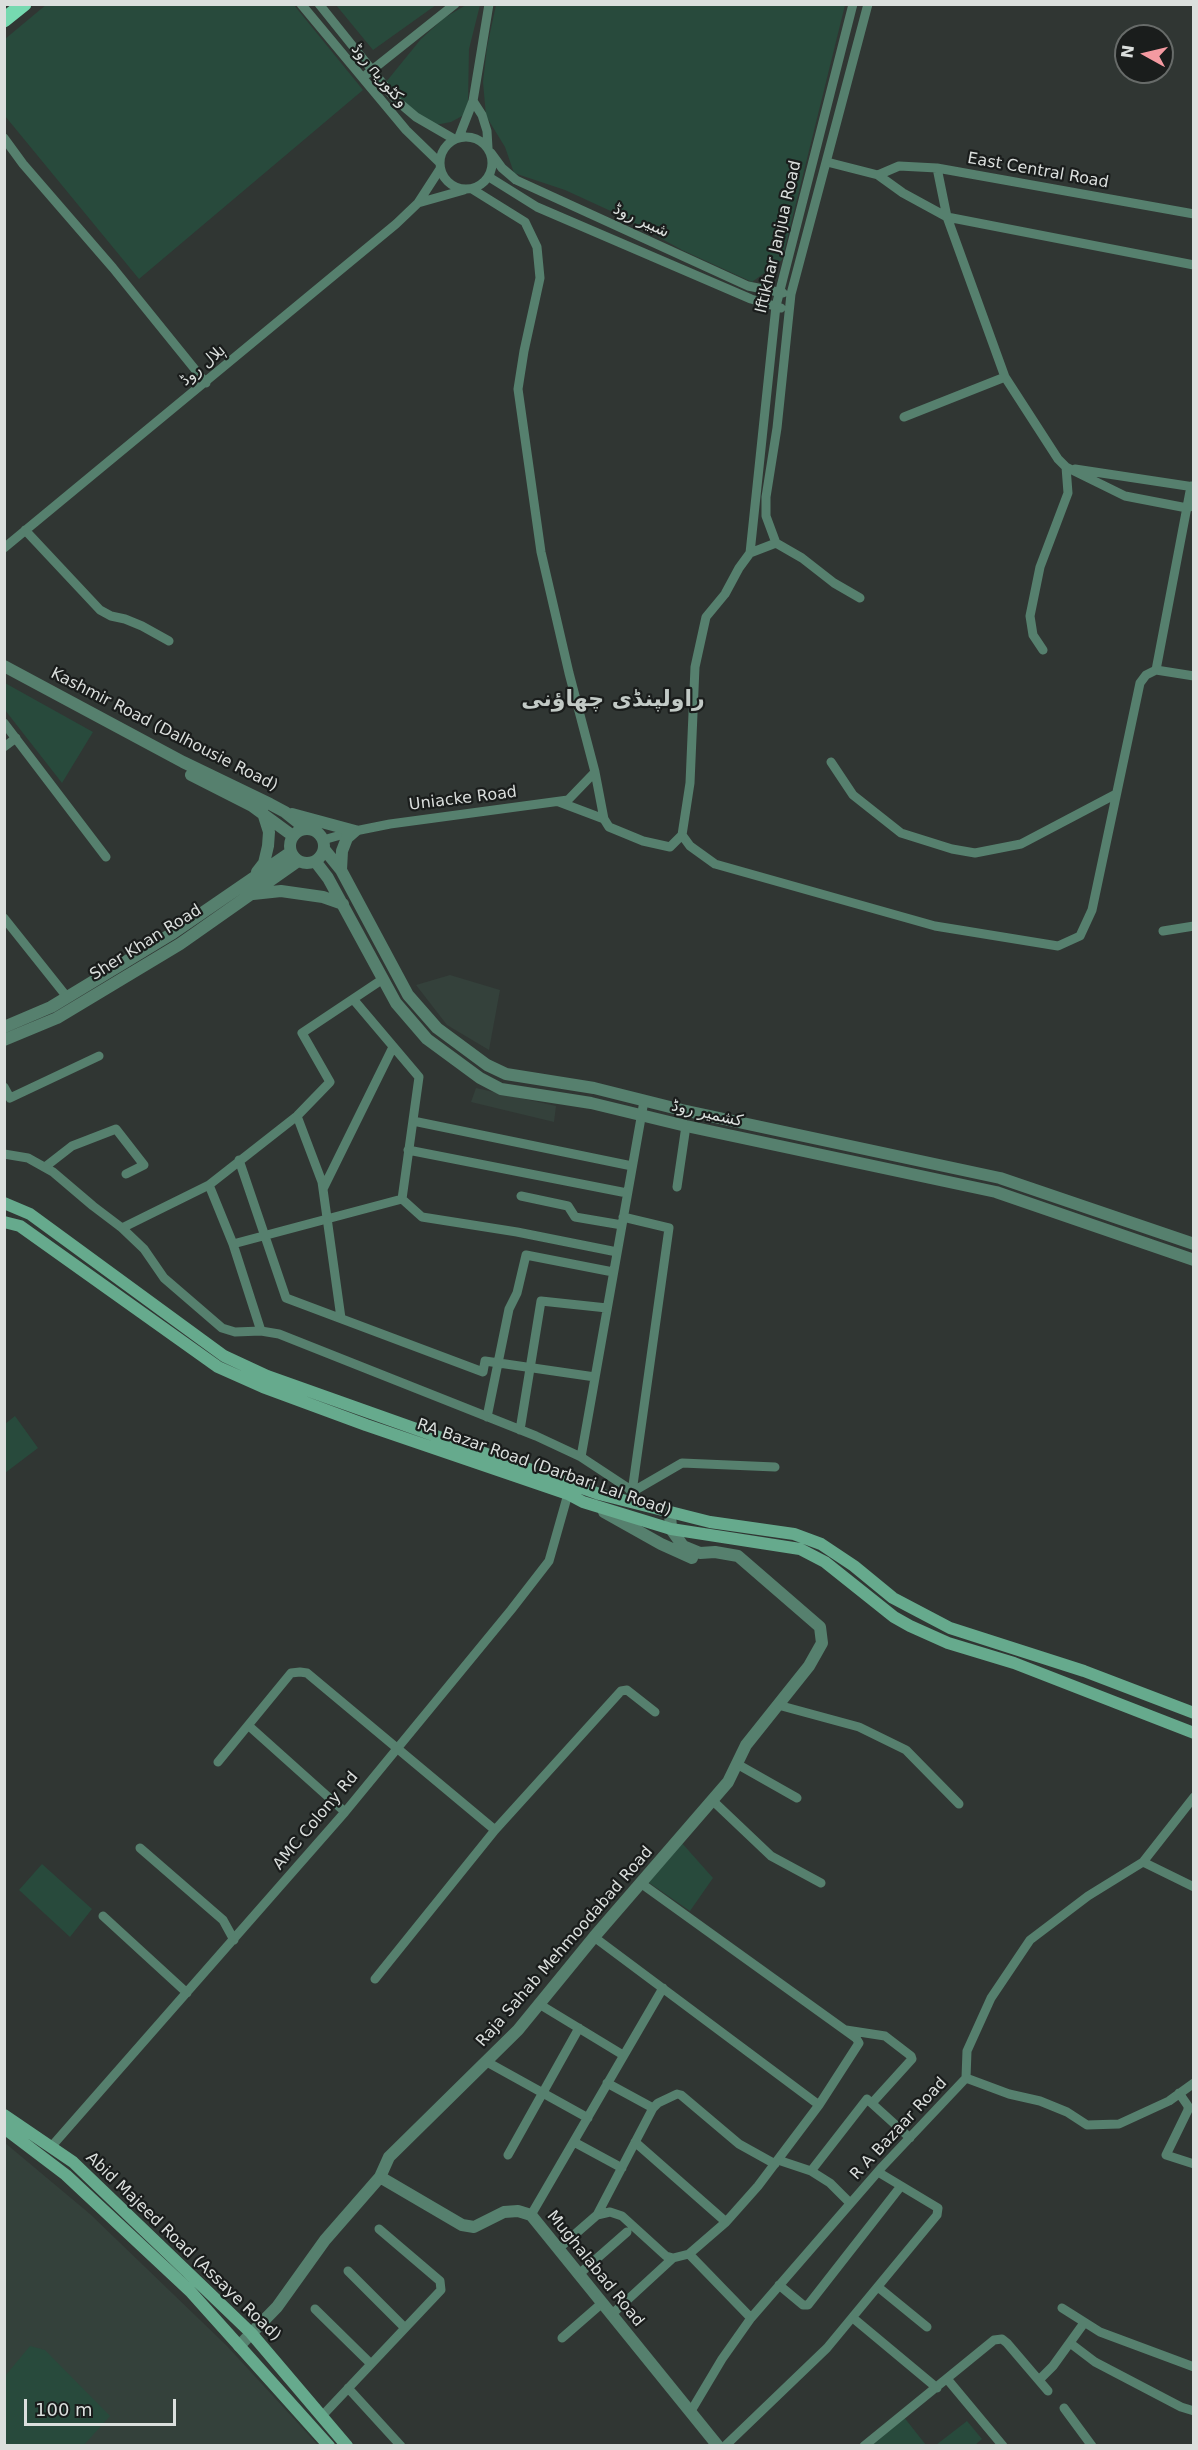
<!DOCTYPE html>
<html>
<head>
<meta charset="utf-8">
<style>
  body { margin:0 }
  #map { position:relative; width:1198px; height:2450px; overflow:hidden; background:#303633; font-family:"DejaVu Sans",sans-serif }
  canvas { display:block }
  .frame { position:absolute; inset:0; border:6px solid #dbdfdd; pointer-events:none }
  .north { position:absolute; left:1114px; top:24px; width:60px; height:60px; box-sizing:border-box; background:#1a1d1c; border:2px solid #676b69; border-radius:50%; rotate:278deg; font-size:16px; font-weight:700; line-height:24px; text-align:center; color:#dbdfdd }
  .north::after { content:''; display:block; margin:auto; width:21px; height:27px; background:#f49aa1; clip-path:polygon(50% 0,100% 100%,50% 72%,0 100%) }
  .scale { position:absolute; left:24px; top:2399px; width:152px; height:27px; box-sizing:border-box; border:3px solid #dbdfdd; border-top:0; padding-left:8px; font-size:18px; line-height:21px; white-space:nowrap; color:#dbdfdd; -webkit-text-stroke:4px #1a1d1c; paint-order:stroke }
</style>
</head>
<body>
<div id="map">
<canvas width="1198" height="2450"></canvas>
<div class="frame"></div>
<div class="north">N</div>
<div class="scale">100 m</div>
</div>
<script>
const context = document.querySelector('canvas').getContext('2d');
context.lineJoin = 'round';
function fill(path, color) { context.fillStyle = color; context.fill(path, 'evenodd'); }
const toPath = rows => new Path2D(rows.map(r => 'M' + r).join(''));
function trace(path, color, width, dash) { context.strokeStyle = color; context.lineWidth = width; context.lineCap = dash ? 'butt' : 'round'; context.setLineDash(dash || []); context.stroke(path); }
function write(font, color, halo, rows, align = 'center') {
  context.font = font + ' "DejaVu Sans",Cairo,sans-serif'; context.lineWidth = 4.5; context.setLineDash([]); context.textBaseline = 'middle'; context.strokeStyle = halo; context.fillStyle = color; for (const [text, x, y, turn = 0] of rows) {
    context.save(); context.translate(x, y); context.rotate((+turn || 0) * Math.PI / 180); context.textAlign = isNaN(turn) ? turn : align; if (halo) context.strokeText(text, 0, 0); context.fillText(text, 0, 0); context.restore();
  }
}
fill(toPath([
  [450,975,500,990,489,1050,447,1025,416,985],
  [476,1088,556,1106,554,1122,471,1102],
  [4,2142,90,2214,227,2346,318,2445,5,2445]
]), '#34413b');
fill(toPath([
  [47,4,294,5,363,90,139,279,5,116,5,39],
  [336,5,436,5,373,50],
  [466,5,480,5,469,49,468,103,464,115,451,122,435,125,418,117,386,82,421,39,444,18],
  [496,5,845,5,782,260,752,282,682,250,615,213,565,190,514,173,505,147,486,116,483,82,487,47],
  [5,683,93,732,62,783,5,710],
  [15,1416,38,1448,5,1473,5,1424],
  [681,1842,713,1878,690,1911,648,1882],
  [42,1864,92,1909,70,1937,19,1890],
  [30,2346,45,2350,110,2416,84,2445,5,2445,5,2376],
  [903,2416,926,2445,867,2446],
  [967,2421,982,2439,975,2445,936,2445]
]), '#284a3c');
trace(toPath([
  [301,4,406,130,439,162],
  [319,4,396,100,416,117,454,139],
  [367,74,455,4],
  [473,101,482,115,487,131,488,148],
  '440 163a26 26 0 1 1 52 0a26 26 0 1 1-52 0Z',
  [459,137,473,101,489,4],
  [4,138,23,164,113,268,206,383],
  [491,153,502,168,516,180,748,286,783,293],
  [827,162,878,175,903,193,947,217,1194,265],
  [937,168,947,217,1005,377,1058,459,1066,467,1125,496,1187,508,1194,505],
  [878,175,899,166,937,168,1194,214],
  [489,177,537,207,751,299,781,308],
  [472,189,525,222,537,247,540,278,524,351,518,389,541,552,569,673,595,772,604,819,609,827,643,841,670,847,682,835,690,783,695,667,706,617,725,594,739,568,750,553,776,306,853,4],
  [418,203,464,190],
  [904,417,1005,377],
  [1075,469,1194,487],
  [25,530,100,610,111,616,125,619,142,626,169,641],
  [776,543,766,516,766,497,777,428,791,294,868,4],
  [4,548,396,224,418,203,440,169],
  [750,553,776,543,802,558,834,583,860,598],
  [1043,650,1033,635,1030,616,1040,567,1068,493,1066,467],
  [1156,670,1191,486],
  [4,723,106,857],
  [4,747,16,738],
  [831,762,853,795,901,833,952,849,975,853,1021,844,1116,794],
  [559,802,604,819],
  [682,835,690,846,715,864,935,926,1058,946,1080,936,1092,910,1140,683,1146,675,1156,670,1194,676],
  [323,840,355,831,390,824,568,800,595,772],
  [4,918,67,997],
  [1163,931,1194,926],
  [4,1087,10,1098,99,1056],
  [644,1101,581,1457,628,1488,644,1506],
  [297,1116,322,1182,341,1318],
  [413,1121,632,1166],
  [408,1150,627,1193],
  [4,1154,28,1158,53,1172,93,1206,122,1228,144,1249,164,1278,222,1328,235,1332,261,1331,279,1334,536,1436,581,1457],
  [239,1160,286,1298,483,1372,485,1361,595,1377],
  [45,1167,72,1146,116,1129,144,1165,126,1174],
  [209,1185,233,1244,261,1331],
  [677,1187,686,1126],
  [323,1189,393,1047],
  [521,1196,568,1206,575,1217,622,1225],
  [402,1199,422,1217,517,1232,617,1252],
  [623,1217,669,1228,632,1492],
  [122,1228,209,1185,297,1116,330,1082,302,1033,383,979],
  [233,1244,402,1199,419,1077,353,999],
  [487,1417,509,1309,517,1293,526,1255,613,1272],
  [520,1430,541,1301,607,1308],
  [632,1492,682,1463,775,1467],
  [778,1705,859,1727,906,1750,959,1804],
  [249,1726,345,1812],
  [218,1762,291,1673,300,1672,307,1673,495,1830],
  [737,1764,797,1798],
  [712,1800,771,1856,821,1883],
  [140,1848,223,1920,234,1940],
  [1143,1862,1194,1887],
  [103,1916,187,1993],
  [594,1937,819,2105],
  [375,1979,495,1830,621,1691,627,1690,655,1712],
  [539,2004,623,2055],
  [846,2030,885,2036,911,2056,912,2059,873,2102],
  [487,2062,588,2118],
  [966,2078,1009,2094,1040,2101,1067,2112,1087,2125,1119,2124,1169,2101,1194,2083],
  [607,2083,653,2108],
  [1179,2093,1188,2106,1188,2110,1166,2155,1194,2164],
  [574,2142,622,2168],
  [635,2142,726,2222],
  [51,2147,345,1812,511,1610,549,1561,568,1494],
  [508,2155,579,2028],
  [778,2160,811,2171,830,2183,850,2203],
  [811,2171,867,2099,910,2138],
  [531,2215,663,1988],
  [597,2215,653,2108,658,2103,677,2094,681,2095,739,2144,775,2164],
  [558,2249,597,2215,610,2212,622,2216,666,2256,673,2258,689,2254,726,2222,758,2186,819,2105,859,2043,856,2038,642,1884],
  [689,2254,751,2318],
  [348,2271,405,2328],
  [578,2275,627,2232],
  [779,2285,803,2305,808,2305,901,2186],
  [878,2287,927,2327],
  [1062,2308,1100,2332,1194,2367],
  [315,2309,371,2364],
  [611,2315,673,2258],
  [853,2318,937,2388],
  [562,2338,601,2304],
  [1070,2343,1095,2362,1181,2407,1194,2411],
  [948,2380,1003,2446],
  [1039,2380,1053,2366,1084,2323],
  [348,2388,401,2446],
  [1064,2408,1092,2446],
  [691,2411,722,2359,751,2318,882,2167,966,2078,967,2051,991,1998,1030,1940,1088,1896,1143,1862,1194,1797],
  [322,2416,441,2290,440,2281,379,2229],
  [725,2446,827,2348,937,2215,938,2208,878,2172],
  [864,2446,994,2340,1002,2339,1007,2343,1048,2391]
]), '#56806e', 9);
trace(toPath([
  [4,666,183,762,270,804,285,812,305,828],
  [191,775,252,806,293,836],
  [292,814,355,831],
  '290 846a17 17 0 1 1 34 0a17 17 0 1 1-34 0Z',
  [324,849,341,870,408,995,437,1028,487,1065,506,1074,594,1088,682,1110,1000,1178,1194,1244],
  [315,861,328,878,396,1003,427,1039,480,1078,501,1089,591,1103,686,1126,996,1192,1194,1260],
  [341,870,342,851,347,838,355,831],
  [257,872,264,863,268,846,269,832,263,813],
  [253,894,281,891,323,897,343,904],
  [4,1027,51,1007,173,933,291,852],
  [4,1040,57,1018,180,944,298,861],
  [604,1512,661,1544,692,1558],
  [380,2177,462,2225,474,2227,504,2212,518,2211,531,2215,718,2446],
  [239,2346,277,2307,325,2240,380,2177,389,2157,518,2030,594,1937,728,1782,746,1745,809,1666,822,1643,820,1627,738,1556,715,1552,700,1553,683,1546,671,1529,670,1513]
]), '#56806e', 12);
trace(toPath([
  [4,1203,30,1214,224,1356,267,1376,599,1494,710,1522,794,1534,821,1544,854,1566,893,1598,950,1628,1084,1671,1194,1713],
  [4,1222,20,1226,218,1367,263,1387,366,1425,568,1494,583,1502,671,1529,800,1549,825,1562,894,1617,910,1626,948,1643,1014,1663,1194,1733],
  [4,2115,73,2162,251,2333,347,2446],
  [4,2128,66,2175,190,2291,329,2446]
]), '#66aa8d', 12);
trace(toPath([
  [4,20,24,4]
]), '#76d9b0', 15);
write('16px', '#dbdfdd', '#1a1d1c', [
  ["وکٹوریہ روڈ",379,76,50],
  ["East Central Road",1038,171,10],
  ["شبیر روڈ",641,221,25],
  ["Iftikhar Janjua Road",779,237,-77],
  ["ہلال روڈ",203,366,-40],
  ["Kashmir Road (Dalhousie Road)",164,730,27],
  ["Uniacke Road",463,799,-7],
  ["Sher Khan Road",146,943,-32],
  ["کشمیر روڈ",707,1114,13],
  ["RA Bazar Road (Darbari Lal Road)",544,1468,19],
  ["AMC Colony Rd",316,1821,-50],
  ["Raja Sahab Mehmoodabad Road",565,1947,-49],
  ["R A Bazaar Road",899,2129,-47],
  ["Abid Majeed Road (Assaye Road)",183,2247,44],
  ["Mughalabad Road",595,2269,51]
]);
write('bold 22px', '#c2cac6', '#1a1d1c', [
  ["راولپنڈی چھاؤنی",613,700]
]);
</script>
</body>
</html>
